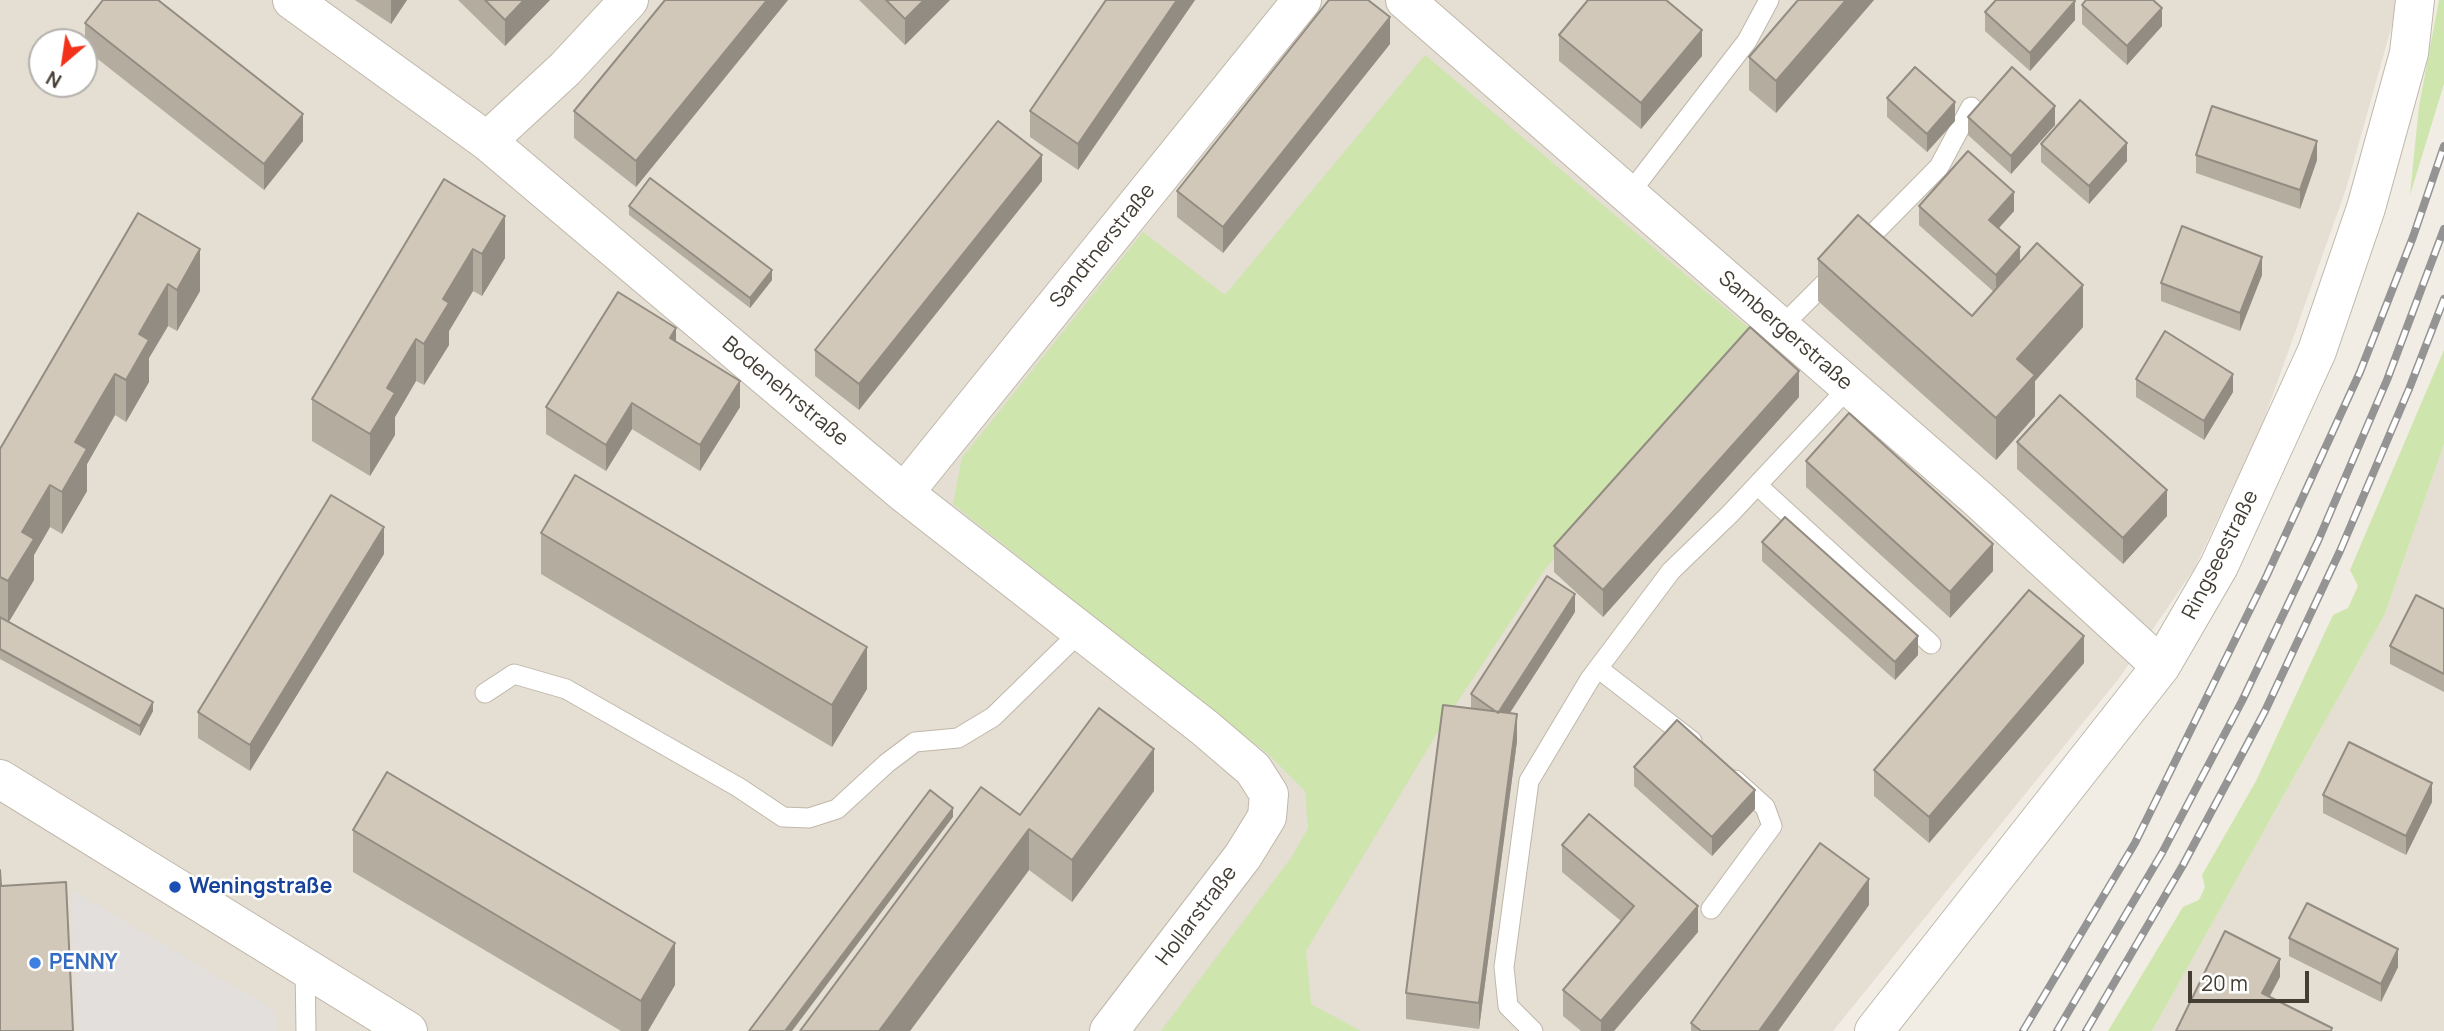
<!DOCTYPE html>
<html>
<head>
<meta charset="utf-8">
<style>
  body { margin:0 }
  #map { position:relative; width:2444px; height:1031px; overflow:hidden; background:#f1ede4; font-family:Manrope,sans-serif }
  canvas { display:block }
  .north { position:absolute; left:28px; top:28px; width:70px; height:70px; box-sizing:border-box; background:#fff; border:2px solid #b4b1ae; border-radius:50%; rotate:209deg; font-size:19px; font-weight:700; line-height:28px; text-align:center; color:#433d34 }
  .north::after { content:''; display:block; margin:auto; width:24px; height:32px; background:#f2321a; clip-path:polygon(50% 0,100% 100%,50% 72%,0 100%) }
  .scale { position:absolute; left:2188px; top:971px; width:121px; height:32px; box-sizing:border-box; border:4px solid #433d34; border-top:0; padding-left:9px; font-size:21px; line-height:24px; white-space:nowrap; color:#433d34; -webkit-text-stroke:5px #fff; paint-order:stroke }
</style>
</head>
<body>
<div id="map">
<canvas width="2444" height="1031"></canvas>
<div class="north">N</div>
<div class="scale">20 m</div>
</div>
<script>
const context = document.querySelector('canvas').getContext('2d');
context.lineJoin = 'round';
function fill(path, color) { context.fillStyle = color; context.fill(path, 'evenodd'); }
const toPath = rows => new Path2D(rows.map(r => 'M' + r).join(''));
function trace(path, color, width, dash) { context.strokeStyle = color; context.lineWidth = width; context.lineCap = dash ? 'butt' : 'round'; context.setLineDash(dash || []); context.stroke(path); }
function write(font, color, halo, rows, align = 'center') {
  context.font = font + ' Manrope,sans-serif'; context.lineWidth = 5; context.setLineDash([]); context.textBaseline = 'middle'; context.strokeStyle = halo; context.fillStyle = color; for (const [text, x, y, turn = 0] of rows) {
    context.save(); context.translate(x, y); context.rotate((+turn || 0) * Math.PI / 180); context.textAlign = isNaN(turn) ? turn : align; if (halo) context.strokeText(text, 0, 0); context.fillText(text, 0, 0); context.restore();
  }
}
fill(toPath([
  [0,0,2399,0,2346,189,2261,428,2194,569,2120,677,1833,1031,0,1031],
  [42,42,84,42,84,84,42,84],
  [2444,444,2444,1031,2152,1031,2385,614]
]), '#e5ded2');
fill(toPath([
  [2439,0,2444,0,2444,84,2410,195,2419,106],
  [1425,55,1757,335,1545,569,1439,730,1306,951,1311,1004,1361,1031,1161,1031,1291,858,1308,828,1305,791,1266,752,1223,720,953,504,962,458,1143,232,1225,295],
  [2444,350,2444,444,2385,614,2152,1031,2108,1031,2183,907,2199,900,2205,887,2202,875,2256,781,2333,615,2348,608,2358,586,2350,570]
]), '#cee5ad');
fill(toPath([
  [71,889,275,1011,276,1031,78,1031]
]), '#e2dfdc');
const lane = toPath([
  [1629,194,1747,41,1769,0],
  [1858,249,1939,167,1971,107],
  [1781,327,1837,271],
  [1757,485,1931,644],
  [1599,669,1692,741],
  [485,693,514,674,566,689,738,787,783,817,809,818,837,809,887,763,915,742,958,738,993,717,1081,631],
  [1711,909,1772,826,1765,807,1735,780],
  [305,967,306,1031],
  [1533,1031,1508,1006,1504,967,1529,781,1590,679,1671,571,1730,514,1849,387]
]);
const street = toPath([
  [292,0,487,141,904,493,1205,728,1253,769,1269,794,1267,817,1243,856,1109,1031],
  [1405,0,1977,498,2161,666],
  [487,141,565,69,629,0],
  [904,493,1302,0],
  [0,779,408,1031],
  [1874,1031,2161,666,2219,566,2317,351,2366,208,2409,53,2415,0]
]);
trace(lane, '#bfb7aa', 21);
trace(street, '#bfb7aa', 40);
trace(lane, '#fff', 19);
trace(street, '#fff', 38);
const rail = toPath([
  [2023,1031,2135,843,2267,575,2360,372,2413,237,2444,146],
  [2057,1031,2162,853,2242,701,2318,541,2387,380,2444,229],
  [2086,1031,2183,865,2265,711,2340,551,2409,389,2444,299]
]);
trace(rail, '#949494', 8);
trace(rail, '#fff', 5, [16]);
fill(toPath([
  [355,0,407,0,391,24],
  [458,0,550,0,505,46],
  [665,0,788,0,636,187,574,138,574,111],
  [859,0,950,0,905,45],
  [1106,0,1195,0,1078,170,1030,137,1030,111],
  [1798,0,1874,0,1776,113,1749,90,1749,57],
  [2082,5,2162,26,2127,65,2082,24],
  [1985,12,2075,20,2030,71,1985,31],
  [85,23,303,141,264,190,85,49],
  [1559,35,1702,56,1641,129,1559,61],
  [1390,44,1223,253,1177,217,1177,191],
  [1887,98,1955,121,1927,152,1887,117],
  [1968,117,2055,125,2011,174,1968,135],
  [2041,144,2127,161,2089,204,2041,162],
  [2196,155,2317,160,2300,209,2196,173],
  [444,179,505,258,482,296,473,291,449,331,449,345,424,385,416,381,395,417,395,435,370,476,312,441,312,399],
  [1042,181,859,410,815,376,815,350],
  [629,206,772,280,750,308,629,215],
  [1919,206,2014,211,1999,228,2020,262,2083,327,2035,381,2035,416,1996,460,1818,301,1818,259,1972,316,1994,292,1919,225],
  [138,213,200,291,177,331,168,326,149,358,149,382,126,422,115,415,87,464,87,491,62,534,50,527,34,555,34,580,9,622,153,711,140,736,0,659,0,449],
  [2262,275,2240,331,2161,301,2161,283],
  [676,342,740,407,700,471,632,429,606,471,546,434,546,407],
  [2136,379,2233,392,2204,440,2136,397],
  [1799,397,1603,617,1554,572,1554,546],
  [2017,442,2167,516,2123,564,2017,469],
  [1806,461,1993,571,1950,618,1806,487],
  [541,533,867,689,832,747,541,574],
  [1762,542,1918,655,1895,680,1762,561],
  [384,554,250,771,198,738,198,712],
  [2444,609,2444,692,2390,664,2390,646],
  [1575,612,1510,713,1517,741,1479,1029,1406,1019,1406,993,1471,709,1471,694],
  [2084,663,1929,843,1874,796,1874,770],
  [1634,767,1755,809,1712,856,1634,786],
  [1154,791,1072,902,1029,870,910,1031,800,1031,1020,815],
  [2323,795,2432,802,2406,855,2323,813],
  [353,830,675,985,648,1031,621,1031,353,872],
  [1562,845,1698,932,1614,1031,1581,1031,1563,1016,1563,990,1621,921,1562,872],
  [1869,905,1778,1031,1691,1031,1691,1023],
  [2289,938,2398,967,2381,1002,2289,956]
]), '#b5aca0');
fill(toPath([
  [391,0,407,0,391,24],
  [524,0,550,0,505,46,505,20],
  [767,0,788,0,636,187,636,161],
  [924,0,950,0,905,45,905,19],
  [1177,0,1195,0,1078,170,1078,144],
  [1846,0,1874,0,1776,113,1776,81],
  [2075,1,2075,20,2030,71,2030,53],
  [2162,8,2162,26,2127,65,2127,46],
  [1390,17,1390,44,1223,253,1223,227],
  [1702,30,1702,56,1641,129,1641,103],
  [1955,102,1955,121,1927,152,1927,134],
  [2055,106,2055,125,2011,174,2011,156],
  [303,114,303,141,264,190,264,164],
  [2317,141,2317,160,2300,209,2300,190],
  [2127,143,2127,161,2089,204,2089,186],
  [1042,155,1042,181,859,410,859,384],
  [2014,192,2014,211,1989,239,1989,220],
  [505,216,505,258,482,296,482,254],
  [2020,247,2020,266,1996,293,1996,275],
  [200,249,200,291,177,331,177,290],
  [473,249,473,291,449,331,449,345,424,385,424,344,443,299],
  [2262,257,2262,275,2240,331,2240,313],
  [772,270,772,280,750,308,750,298],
  [168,284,168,326,149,358,149,382,126,422,126,380,139,334],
  [2083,285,2083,327,2035,381,2035,416,1996,460,1996,418,2017,359],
  [676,328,676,355,670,338],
  [416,339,416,381,395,417,395,435,370,476,370,434,387,388],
  [1799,371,1799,397,1603,617,1603,590],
  [115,374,115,415,87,464,87,491,62,534,62,492,75,442],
  [2233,374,2233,392,2204,440,2204,421],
  [740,381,740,407,700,471,700,445],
  [632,403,632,429,606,471,606,445],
  [50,485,50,527,34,555,34,580,8,623,8,581,22,532],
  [2167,490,2167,516,2123,564,2123,538],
  [384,527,384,554,250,771,250,745],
  [1993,544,1993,571,1950,618,1950,592],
  [1575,594,1575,612,1498,731,1498,713],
  [1918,636,1918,655,1895,680,1895,662],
  [2084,636,2084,663,1929,843,1929,817],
  [867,647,867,689,832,747,832,705],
  [153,702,153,711,140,736,140,726],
  [1517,714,1517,741,1479,1029,1479,1003],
  [1154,749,1154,791,1072,902,1072,860],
  [2432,783,2432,802,2406,855,2406,836],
  [1755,790,1755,809,1712,856,1712,837],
  [953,808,953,817,792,1031,785,1031],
  [1029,829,1029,870,910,1031,879,1031],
  [1869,879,1869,905,1778,1031,1759,1031],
  [1698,906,1698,932,1614,1031,1601,1031,1601,1021],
  [675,943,675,985,648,1031,641,1031,641,1001],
  [2398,949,2398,967,2381,1002,2381,984],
  [2280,959,2280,977,2262,1011,2262,993]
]), '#938c82');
const building = toPath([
  [103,0,158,0,303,114,264,164,85,23,103,0],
  [485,0,524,0,505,20,485,0],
  [665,0,767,0,636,161,574,111,665,0],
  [886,0,924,0,905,19,886,0],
  [1106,0,1177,0,1078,144,1030,111,1106,0],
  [1329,0,1368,0,1390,17,1223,227,1177,191,1329,0],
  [1588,0,1666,0,1702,30,1641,103,1559,35,1588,0],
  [1798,0,1846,0,1776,81,1749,57,1798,0],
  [1996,0,2074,0,2075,1,2030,53,1985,12,1996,0],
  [2086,0,2153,0,2162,8,2127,46,2082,5,2086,0],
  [1915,67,1955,102,1927,134,1887,98,1915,67],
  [2012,67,2055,106,2011,156,1968,117,2012,67],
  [2080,100,2127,143,2089,186,2041,144,2080,100],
  [2212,106,2317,141,2300,190,2196,155,2212,106],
  [998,121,1042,155,859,384,815,350,998,121],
  [1968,151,2014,192,1989,220,2020,247,1996,275,1919,206,1968,151],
  [650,178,772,270,750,298,629,206,650,178],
  [444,179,505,216,482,254,473,249,443,299,449,303,424,344,416,339,387,388,395,393,370,434,312,399,444,179],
  [138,213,200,249,177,290,168,284,139,334,149,340,126,380,115,374,75,442,87,449,62,492,50,485,22,532,34,539,8,581,0,577,0,449,138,213],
  [1858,215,1972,316,2037,243,2083,285,2017,359,2035,375,1996,418,1818,259,1858,215],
  [2182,226,2262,257,2240,313,2161,283,2182,226],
  [618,292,676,328,670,338,740,381,700,445,632,403,606,445,546,407,618,292],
  [1750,327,1799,371,1603,590,1554,546,1750,327],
  [2165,331,2233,374,2204,421,2136,379,2165,331],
  [2060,395,2167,490,2123,538,2017,442,2060,395],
  [1849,413,1993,544,1950,592,1806,461,1849,413],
  [575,475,867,647,832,705,541,533,575,475],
  [331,495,384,527,250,745,198,712,331,495],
  [1785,517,1918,636,1895,662,1762,542,1785,517],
  [1547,576,1575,594,1498,713,1471,694,1547,576],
  [2029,590,2084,636,1929,817,1874,770,2029,590],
  [2416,595,2444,609,2444,674,2390,646,2416,595],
  [0,617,153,702,140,726,0,649,0,617],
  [1443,705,1517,714,1479,1003,1406,993,1443,705],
  [1099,708,1154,749,1072,860,1029,829,879,1031,800,1031,981,787,1020,815,1099,708],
  [1677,720,1755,790,1712,837,1634,767,1677,720],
  [2349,742,2432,783,2406,836,2323,795,2349,742],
  [387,772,675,943,641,1001,353,830,387,772],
  [930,790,953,808,785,1031,749,1031,930,790],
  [1589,814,1698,906,1601,1021,1563,990,1634,906,1562,845,1589,814],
  [1820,843,1869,879,1759,1031,1701,1031,1691,1023,1820,843],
  [0,870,1,886,66,882,73,1031,0,1031,0,870],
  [2307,903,2398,949,2381,984,2289,938,2307,903],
  [2225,931,2280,959,2262,993,2332,1028,2331,1031,2176,1031,2225,931]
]);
fill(building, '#d2c8ba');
trace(building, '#938c82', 2);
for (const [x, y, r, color] of [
  [175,887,7,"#1a4fb4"],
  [35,963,7,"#3f7fe0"]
]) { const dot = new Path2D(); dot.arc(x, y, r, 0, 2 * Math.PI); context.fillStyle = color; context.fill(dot); trace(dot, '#fff', 2.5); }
write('21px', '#433d34', '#fff', [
  ["Sandtnerstraße",1103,246,-51],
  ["Sambergerstraße",1785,331,41],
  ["Bodenehrstraße",785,392,40],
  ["Ringseestraße",2221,555,-63],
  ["Hollarstraße",1197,916,-53]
]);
write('bold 21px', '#164399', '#fff', [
  ["Weningstraße",189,887]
], 'left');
write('bold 21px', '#366cbe', '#fff', [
  ["PENNY",49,963]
], 'left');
</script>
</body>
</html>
